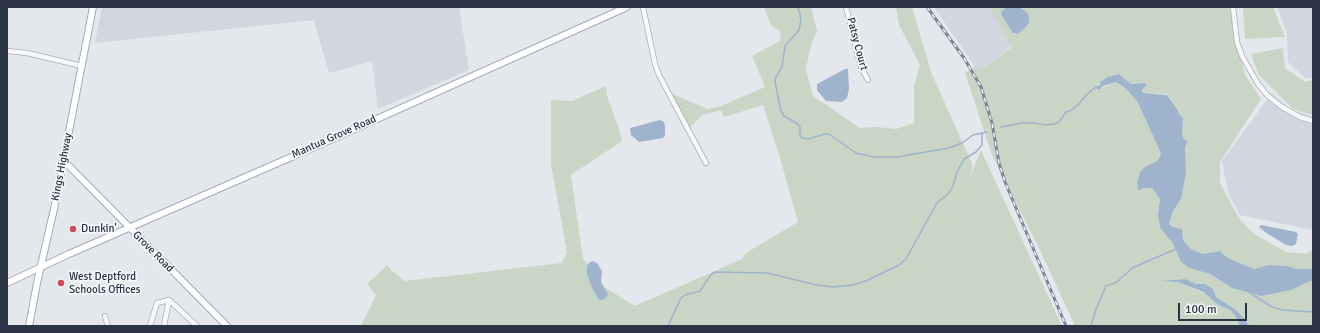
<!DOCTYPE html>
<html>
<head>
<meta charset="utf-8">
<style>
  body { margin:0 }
  #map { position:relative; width:1320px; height:333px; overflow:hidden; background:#e4e7ec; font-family:Signika,sans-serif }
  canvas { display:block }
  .frame { position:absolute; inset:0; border:8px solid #2b3445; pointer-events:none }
  .scale { position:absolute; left:1178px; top:303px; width:69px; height:18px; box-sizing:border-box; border:2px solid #2b3445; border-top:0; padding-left:5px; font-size:12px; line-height:14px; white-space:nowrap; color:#2b3445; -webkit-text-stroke:3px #f4f6f9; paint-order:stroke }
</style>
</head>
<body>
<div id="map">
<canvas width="1320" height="333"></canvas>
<div class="frame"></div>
<div class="scale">100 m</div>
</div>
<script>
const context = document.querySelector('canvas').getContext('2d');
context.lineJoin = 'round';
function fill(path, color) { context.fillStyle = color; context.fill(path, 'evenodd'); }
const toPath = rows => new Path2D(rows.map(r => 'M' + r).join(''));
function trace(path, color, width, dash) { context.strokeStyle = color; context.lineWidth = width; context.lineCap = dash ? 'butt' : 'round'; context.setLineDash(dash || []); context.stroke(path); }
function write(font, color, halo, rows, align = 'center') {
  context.font = font + ' Signika,sans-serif'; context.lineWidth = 3.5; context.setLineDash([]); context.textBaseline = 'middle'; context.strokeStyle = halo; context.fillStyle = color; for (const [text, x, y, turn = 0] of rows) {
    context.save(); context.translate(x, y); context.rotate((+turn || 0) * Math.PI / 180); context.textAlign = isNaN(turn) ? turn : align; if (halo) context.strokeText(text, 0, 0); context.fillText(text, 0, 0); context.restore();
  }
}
fill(toPath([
  [102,7,459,7,469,70,378,109,372,61,329,73,314,20,95,43],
  [934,7,989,7,1012,46,985,68,974,68,974,65],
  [1277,7,1313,7,1313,77,1306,79,1288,62,1287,34],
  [1272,93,1290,109,1313,117,1313,230,1240,215,1228,193,1222,161]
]), '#d2d6de');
fill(toPath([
  [764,7,811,7,817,31,810,48,806,70,813,96,860,128,877,127,896,129,914,123,914,86,920,65,899,25,896,7,912,7,931,72,973,166,968,181,981,150,1062,326,361,326,376,295,367,284,387,265,392,271,405,281,562,263,567,252,551,164,551,100,572,101,606,86,607,96,619,129,622,141,571,175,583,259,588,264,588,274,595,294,608,294,604,287,635,306,742,259,746,253,798,222,780,158,763,105,724,117,721,110,703,115,689,128,672,94,708,109,721,106,765,87,752,56,781,40,780,31,771,25],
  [989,7,1008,7,1003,10,1001,13,1014,34,1018,34,1027,26,1024,10,1020,7,1230,7,1233,28,1245,75,1261,99,1220,162,1220,183,1239,218,1253,233,1286,252,1305,254,1313,250,1313,269,1297,269,1287,266,1269,265,1254,269,1228,258,1220,251,1203,254,1191,249,1183,240,1183,234,1169,224,1173,211,1181,199,1185,147,1187,141,1184,139,1182,135,1183,120,1179,114,1178,109,1167,94,1143,93,1141,90,1146,85,1146,83,1130,84,1125,78,1118,74,1109,77,1100,82,1099,83,1102,85,1097,86,1095,89,1097,90,1116,82,1125,88,1137,101,1159,149,1161,155,1157,161,1143,169,1139,175,1137,183,1138,191,1144,188,1152,188,1160,199,1158,215,1160,228,1172,242,1181,262,1189,268,1210,274,1232,288,1313,281,1313,326,1249,326,1244,318,1235,309,1216,297,1205,284,1196,284,1185,279,1161,281,1178,282,1203,293,1230,310,1236,317,1240,326,1075,326,1039,248,992,155,965,73,974,68,985,68,1012,47],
  [1243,7,1273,7,1285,37,1245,39],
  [1283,48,1285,68,1305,82,1313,80,1313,115,1293,109,1259,75,1251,54]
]), '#c9d6c5');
fill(toPath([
  [1007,7,1020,7,1027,13,1029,16,1029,22,1027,26,1018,34,1013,33,1002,16,1001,13,1002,11],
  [845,69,848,69,848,70,849,89,847,98,842,102,826,101,817,90,817,84],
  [1119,74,1131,84,1146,83,1146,85,1142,90,1143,93,1167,95,1178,110,1179,114,1183,118,1182,135,1184,139,1188,141,1185,147,1186,173,1181,199,1173,211,1169,224,1173,227,1182,229,1183,240,1191,249,1203,254,1220,251,1228,258,1254,269,1269,265,1287,266,1297,269,1313,269,1313,281,1310,281,1291,290,1261,296,1232,288,1210,274,1189,268,1181,262,1172,242,1160,228,1158,215,1160,199,1152,188,1144,188,1138,191,1137,182,1140,172,1145,167,1157,161,1161,155,1159,149,1137,101,1125,88,1116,82,1103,86,1099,90,1094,88,1097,86,1101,85,1100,84,1100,82,1108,77],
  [660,120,664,122,665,127,665,135,663,138,639,142,631,135,630,128],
  [1261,225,1296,232,1298,234,1296,244,1292,246,1286,245,1265,232,1259,227],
  [592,261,597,263,602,271,601,282,608,294,605,299,599,300,592,288,587,274,587,267,588,264],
  [1185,279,1196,284,1205,284,1213,289,1216,297,1235,309,1244,318,1249,326,1240,326,1236,317,1230,310,1219,305,1203,292,1178,282,1159,281]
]), '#9fb4cc');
trace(toPath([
  [798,7,801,19,799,30,785,46,782,67,775,79,775,82,781,111,784,116,798,124,800,127,800,136,802,138,808,139,825,134,829,134,856,153,874,157,897,157,949,148,962,143,973,135,987,132],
  [1001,127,1022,123,1034,123,1045,125,1055,124,1059,122,1066,112,1070,111,1079,104,1086,95,1096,87],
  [1250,293,1272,307,1282,310,1313,312],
  [668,326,681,298,685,295,700,291,710,276,713,273,716,272,767,273,817,285,833,287,853,285,868,280,899,265,906,259,937,203,949,193,953,186,957,172,964,159,976,152,982,145,982,133],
  [1091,326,1096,309,1106,286,1117,282,1132,268,1176,249]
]), '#9fb4cc', 1.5);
const minor = toPath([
  [643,7,655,64,659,75,706,163],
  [846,7,861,67,868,80],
  [1233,7,1237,42,1242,56,1258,84,1268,96,1282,107,1300,117,1313,121],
  [7,51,27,53,82,66],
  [169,300,197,326],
  [105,316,108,326],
  [150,326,157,303,169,300],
  [164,326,169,300]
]);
const major = toPath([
  [63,160,227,326],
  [7,283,69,254,312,148,627,7],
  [29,326,37,283,54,209,93,7]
]);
trace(minor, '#a9aeb7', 6);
trace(major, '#a3abb8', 8);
trace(minor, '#f7f8fa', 4.5);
trace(major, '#fff', 6);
const rail = toPath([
  [927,7,964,58,981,87,992,123,999,163,1005,182,1066,326]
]);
trace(rail, '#7d8696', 3);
trace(rail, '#f4f6f9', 1.5, [4.5]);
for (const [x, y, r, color] of [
  [73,229,4,"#d1495b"],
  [61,283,4,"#d1495b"]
]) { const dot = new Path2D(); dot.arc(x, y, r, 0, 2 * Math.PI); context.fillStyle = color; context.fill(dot); trace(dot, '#f4f6f9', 1.5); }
write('11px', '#2b3445', '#f4f6f9', [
  ["Patsy Court",857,44,75],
  ["Mantua Grove Road",334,137,-24],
  ["Kings Highway",62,167,-79],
  ["Grove Road",153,252,45]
]);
write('11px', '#2b3445', '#f4f6f9', [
  ["Dunkin'",81,229],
  ["West Deptford",69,277],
  ["Schools Offices",69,290]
], 'left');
</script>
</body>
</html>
